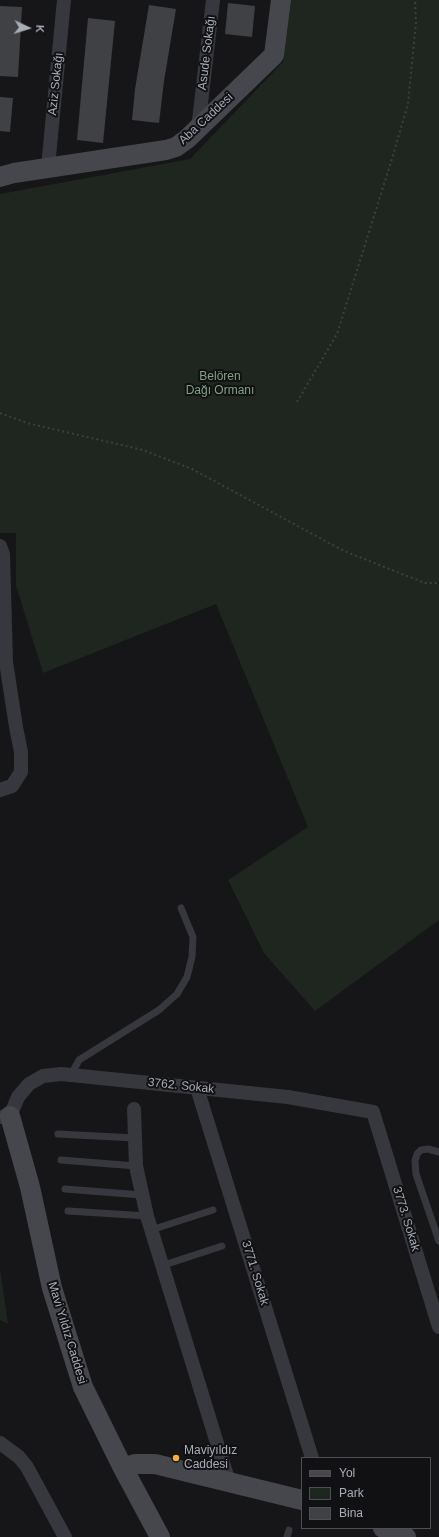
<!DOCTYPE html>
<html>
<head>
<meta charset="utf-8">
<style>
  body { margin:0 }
  #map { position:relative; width:439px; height:1537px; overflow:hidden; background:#161618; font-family:Helvetica,sans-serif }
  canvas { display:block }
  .legend { position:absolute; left:301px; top:1457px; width:130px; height:72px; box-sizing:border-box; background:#111113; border:1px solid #4d4f55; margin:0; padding:5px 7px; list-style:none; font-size:12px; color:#a8adb8 }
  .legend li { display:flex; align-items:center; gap:8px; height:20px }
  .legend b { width:20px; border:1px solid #4d4f55 }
  .north { position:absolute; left:8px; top:8px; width:40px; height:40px; -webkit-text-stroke:3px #111113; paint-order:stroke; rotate:94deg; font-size:11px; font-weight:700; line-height:16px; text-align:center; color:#a8adb8 }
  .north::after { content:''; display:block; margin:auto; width:14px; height:18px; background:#a8adb8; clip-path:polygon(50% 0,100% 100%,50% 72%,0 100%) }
</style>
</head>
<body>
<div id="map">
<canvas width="439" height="1537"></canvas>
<ul class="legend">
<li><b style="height:5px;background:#45474d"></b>Yol</li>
<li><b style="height:11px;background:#1e261f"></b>Park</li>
<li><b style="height:11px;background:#404145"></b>Bina</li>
</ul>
<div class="north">K</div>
</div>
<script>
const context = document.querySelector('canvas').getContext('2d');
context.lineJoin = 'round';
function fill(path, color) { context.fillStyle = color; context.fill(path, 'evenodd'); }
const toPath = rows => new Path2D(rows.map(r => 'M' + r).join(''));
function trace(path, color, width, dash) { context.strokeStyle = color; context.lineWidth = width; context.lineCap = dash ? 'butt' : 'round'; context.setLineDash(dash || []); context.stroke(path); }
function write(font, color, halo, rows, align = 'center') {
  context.font = font + ' Helvetica,sans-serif'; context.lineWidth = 4; context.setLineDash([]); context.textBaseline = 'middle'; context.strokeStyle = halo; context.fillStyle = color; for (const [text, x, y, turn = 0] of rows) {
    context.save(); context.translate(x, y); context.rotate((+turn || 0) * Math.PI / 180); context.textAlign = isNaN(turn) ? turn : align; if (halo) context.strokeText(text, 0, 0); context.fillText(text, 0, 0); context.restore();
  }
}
fill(toPath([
  [291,0,439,0,439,920,315,1011,264,953,228,880,308,827,216,604,43,673,16,585,16,533,0,533,0,194,190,159,283,62],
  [0,1269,8,1324,0,1320]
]), '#1e261f');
fill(toPath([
  [228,3,255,6,252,37,225,34],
  [149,5,176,9,164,81,159,123,132,120,135,89],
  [0,6,22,7,18,77,0,76],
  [88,18,115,21,103,143,77,140],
  [0,97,13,98,10,132,0,131]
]), '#404145');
trace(toPath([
  [297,402,337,334,391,162,408,104,416,22,415,0],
  [0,413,27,423,143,450,192,469,344,551,425,583,439,583]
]), '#3d3f44', 2, [2, 3]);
trace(toPath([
  [71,1075,79,1060,159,1010,177,994,187,977,192,957,193,937,181,908],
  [58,1134,135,1138],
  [439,1152,428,1149,421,1150,417,1154,415,1161,416,1174,439,1241],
  [61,1160,136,1166],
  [65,1189,142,1195],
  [68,1211,147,1216],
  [151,1230,213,1210],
  [161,1266,222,1246],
  [287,1537,289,1530]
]), '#37383d', 7);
trace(toPath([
  [198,129,213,0],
  [48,167,64,0],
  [0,546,3,554,6,662,16,727,21,752,21,772,12,786,0,790],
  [197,1088,312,1458],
  [134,1109,136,1166,147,1216,229,1482],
  [0,1117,10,1116,18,1097,29,1084,43,1076,61,1074,288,1097,373,1112,439,1327],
  [0,1443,19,1457,27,1467,65,1537]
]), '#37383d', 14);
trace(toPath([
  [0,177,14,173,166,150,176,147,187,139,274,55,281,0],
  [10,1116,30,1187,52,1288,83,1387,123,1468,160,1537],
  [123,1468,135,1464,155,1464,302,1500],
  [383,1528,406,1537]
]), '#45474d', 20);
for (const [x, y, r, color] of [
  [176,1458,4,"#f2b134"]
]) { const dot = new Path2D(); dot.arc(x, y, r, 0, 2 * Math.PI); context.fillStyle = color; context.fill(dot); trace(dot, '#111113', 1.5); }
write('12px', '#a8adb8', '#111113', [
  ["Asude Sokağı",207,53,-83],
  ["Aziz Sokağı",56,84,-84],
  ["Aba Caddesi",206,119,-43],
  ["3762. Sokak",181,1086,6],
  ["3773. Sokak",406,1219,73],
  ["3771. Sokak",255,1273,73],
  ["Mavi Yıldız Caddesi",67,1333,73]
]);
write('12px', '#7fa381', '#111113', [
  ["Belören",220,377],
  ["Dağı Ormanı",220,391]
]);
write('12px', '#a8adb8', '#111113', [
  ["Maviyıldız",184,1451],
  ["Caddesi",184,1465]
], 'left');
</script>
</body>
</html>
